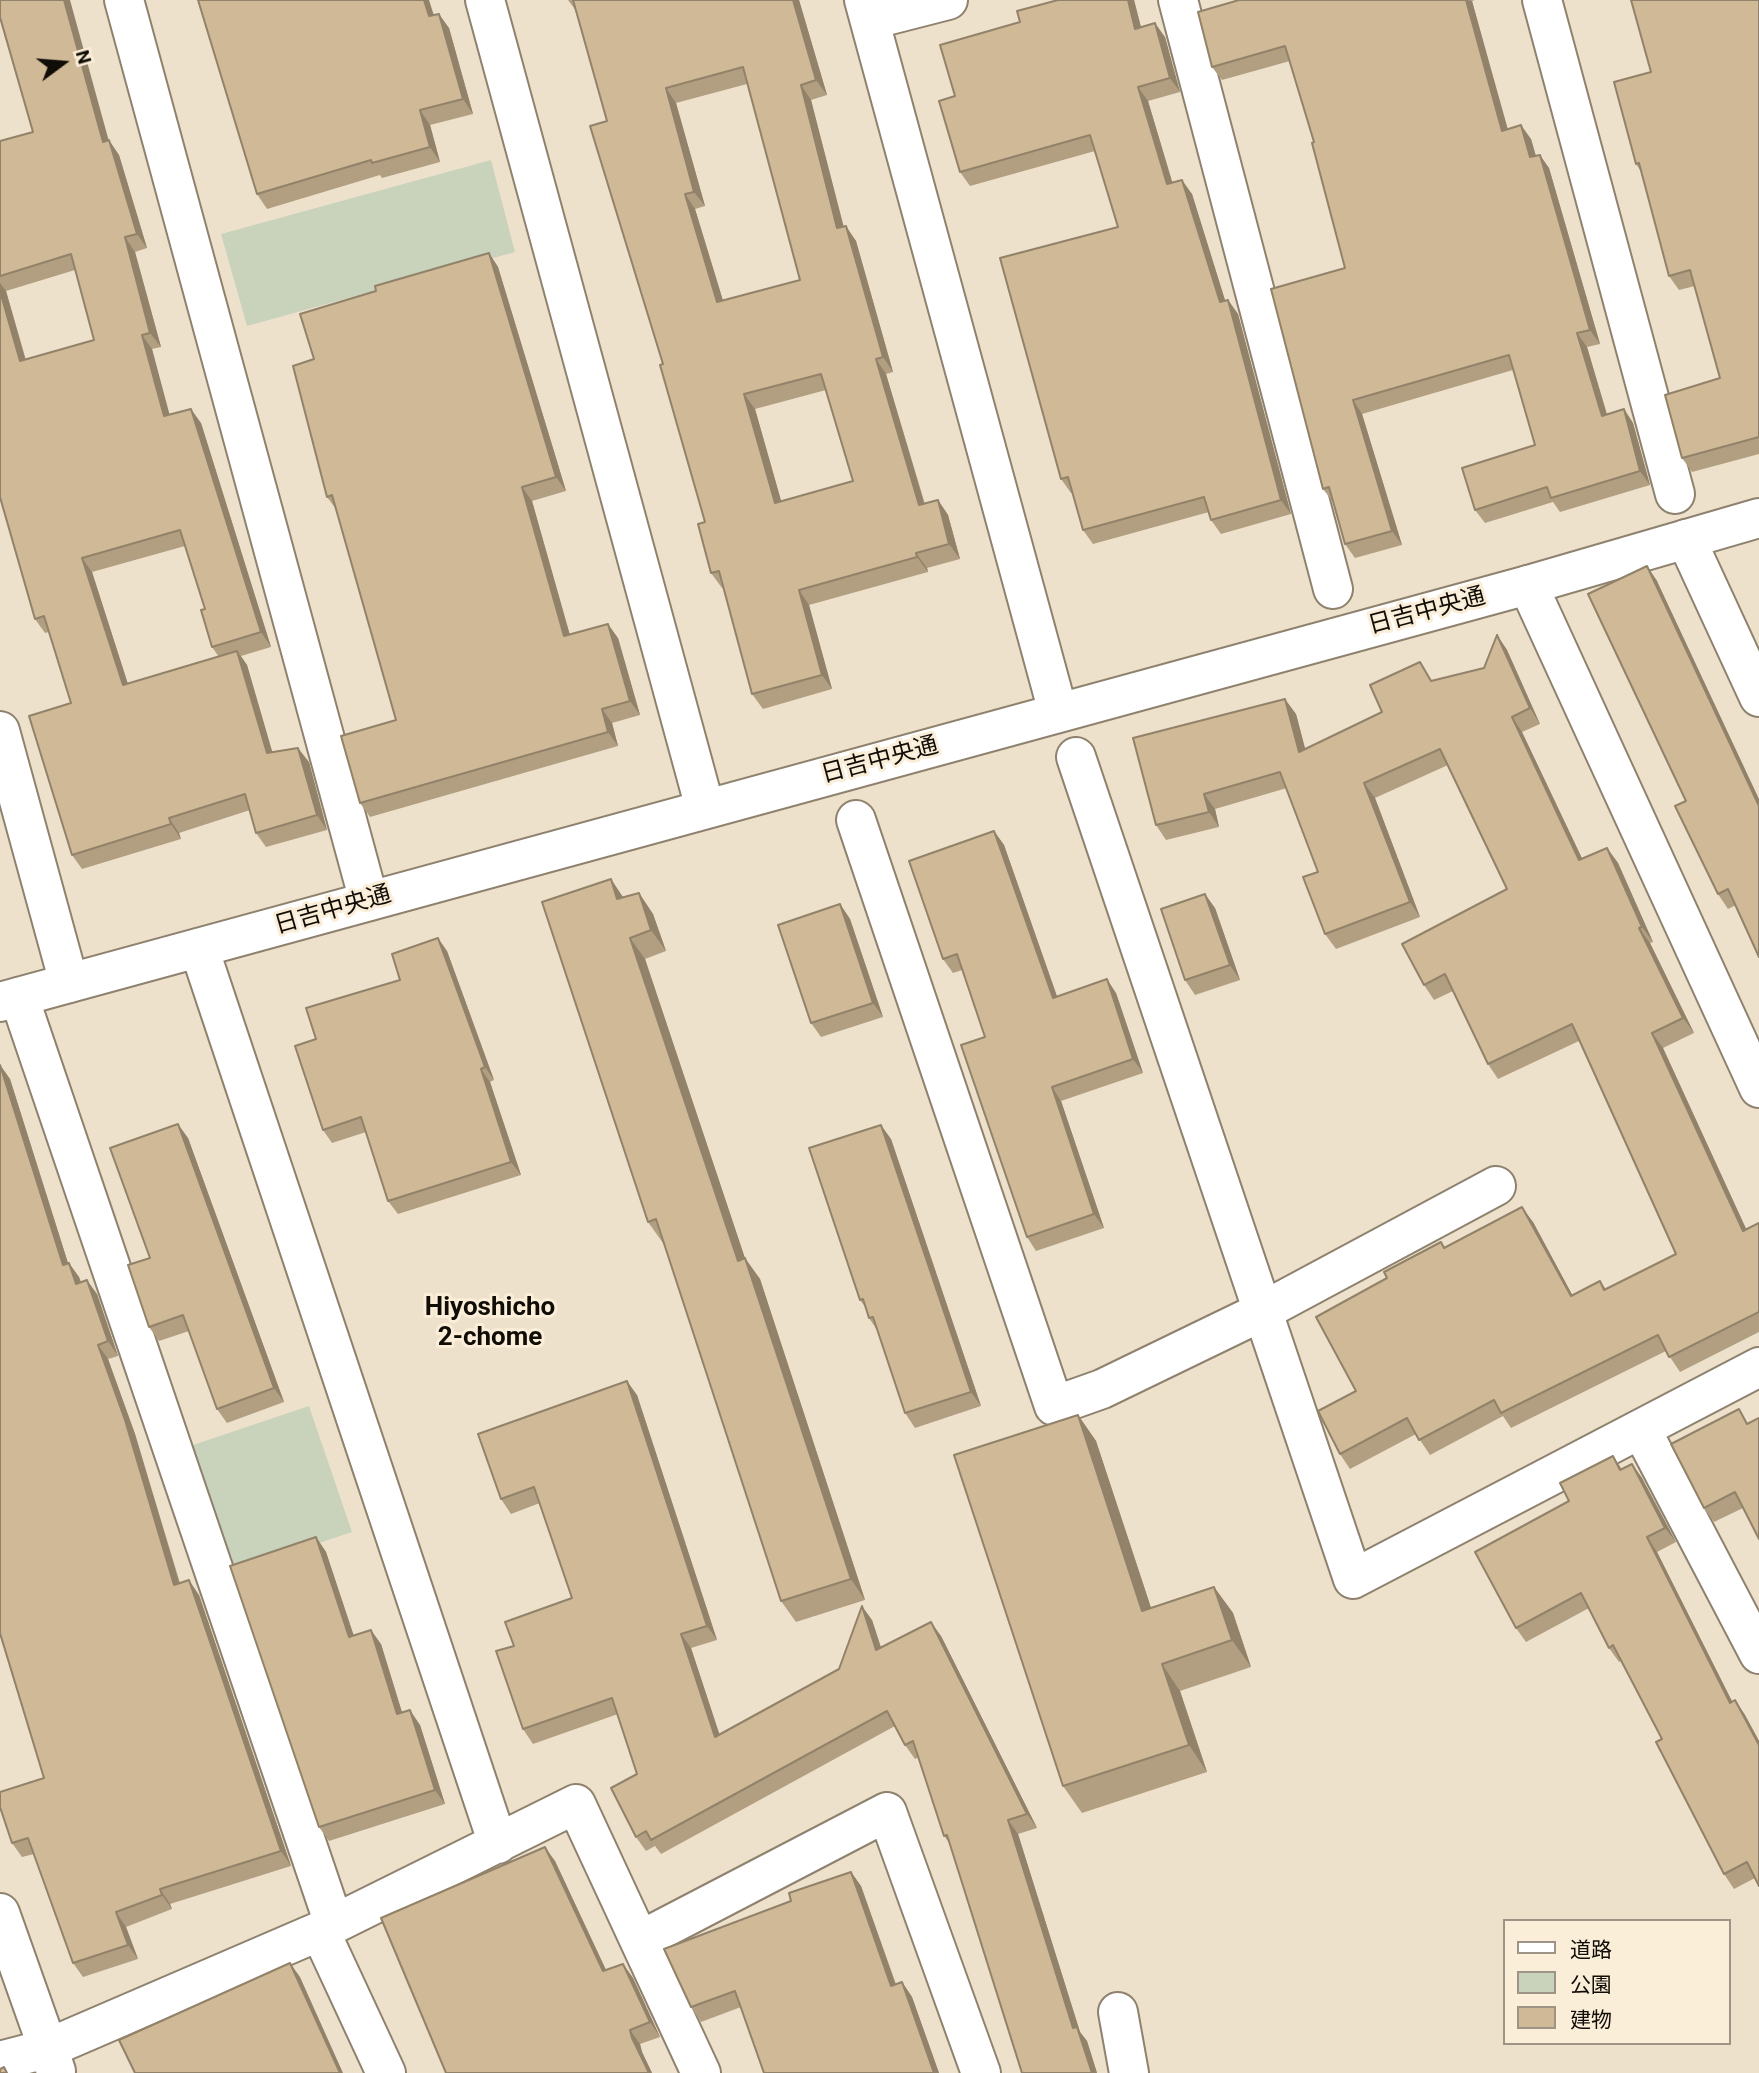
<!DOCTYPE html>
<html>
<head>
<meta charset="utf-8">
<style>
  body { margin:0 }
  #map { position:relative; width:1759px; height:2073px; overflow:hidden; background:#eee1cc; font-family:Roboto,"Noto Sans JP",sans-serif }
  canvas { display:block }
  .legend { position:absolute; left:1503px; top:1919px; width:228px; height:126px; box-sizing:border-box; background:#fbeed9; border:2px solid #9d9485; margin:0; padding:9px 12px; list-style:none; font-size:21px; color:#100c06 }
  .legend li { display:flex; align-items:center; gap:14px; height:35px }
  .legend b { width:35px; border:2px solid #9d9485 }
  .north { position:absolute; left:28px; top:28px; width:70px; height:70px; -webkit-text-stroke:5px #fbeed9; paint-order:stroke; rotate:74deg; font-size:19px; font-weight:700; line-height:28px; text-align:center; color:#100c06 }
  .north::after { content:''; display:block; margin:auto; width:24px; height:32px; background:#100c06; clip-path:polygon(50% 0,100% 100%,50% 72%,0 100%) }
</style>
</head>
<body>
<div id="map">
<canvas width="1759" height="2073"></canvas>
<ul class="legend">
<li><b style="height:9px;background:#fff"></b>道路</li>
<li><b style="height:19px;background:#c9d3bc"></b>公園</li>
<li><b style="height:19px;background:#cfb996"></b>建物</li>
</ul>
<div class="north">N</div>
</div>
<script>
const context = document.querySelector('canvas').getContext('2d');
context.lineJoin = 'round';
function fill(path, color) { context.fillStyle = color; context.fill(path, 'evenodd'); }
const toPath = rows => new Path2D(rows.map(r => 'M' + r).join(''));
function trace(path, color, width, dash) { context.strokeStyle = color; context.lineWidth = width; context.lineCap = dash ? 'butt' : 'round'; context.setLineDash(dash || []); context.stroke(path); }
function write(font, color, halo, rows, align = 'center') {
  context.font = font + ' Roboto,"Noto Sans JP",sans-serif'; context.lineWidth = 6; context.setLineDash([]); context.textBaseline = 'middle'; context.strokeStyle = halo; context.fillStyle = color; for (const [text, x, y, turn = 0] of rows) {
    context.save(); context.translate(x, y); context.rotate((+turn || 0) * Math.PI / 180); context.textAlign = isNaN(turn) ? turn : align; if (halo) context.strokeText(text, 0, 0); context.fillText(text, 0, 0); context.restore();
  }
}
fill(toPath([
  [491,160,515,252,247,326,221,234],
  [309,1406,352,1532,233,1572,190,1446]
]), '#c9d3bc');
const street = toPath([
  [124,0,369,901],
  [485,0,705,808],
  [864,0,1058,712],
  [1178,0,1333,589],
  [1542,0,1675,494],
  [870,20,948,0],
  [1686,539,1759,697],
  [1528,585,1759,1088],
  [0,731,69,983],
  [1076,757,1353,1579,1759,1367],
  [856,820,1054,1406,1102,1389,1263,1311,1496,1186],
  [199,948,498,1844],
  [19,997,334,1924],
  [1641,1429,1759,1654],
  [0,1913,56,2071],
  [320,1931,386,2073],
  [641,1940,887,1812,981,2073],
  [1118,2012,1129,2073],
  [0,2061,46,2049,320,1931,576,1804,701,2073]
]);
const secondary = toPath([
  [0,1002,1528,585,1759,518]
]);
trace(street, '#8e826f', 42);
trace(secondary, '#8e826f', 42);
trace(street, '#fff', 38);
trace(secondary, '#fff', 38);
fill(toPath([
  [0,0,119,155,147,248,135,252,161,347,152,349,169,415,201,423,271,647,241,656,247,665,272,752,309,762,327,830,266,847,256,833,250,810,179,833,181,839,82,869,72,855,71,703,49,632,45,633,35,619,0,497,0,141,33,132,0,20],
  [75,270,94,340,26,360,6,291],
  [185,546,205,609,212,647,219,657,128,684,92,572],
  [568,0,799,0,827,95,811,100,843,227,856,241,893,372,886,374,925,504,938,500,948,515,960,559,927,568,928,572,809,605,832,689,763,709,752,694,723,588,722,588,711,573,705,522,663,364,607,121,577,12],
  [747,84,800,280,723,301,695,209,705,206,676,103],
  [826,390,853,481,781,501,755,409],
  [1058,0,1134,0,1141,27,1165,37,1180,92,1148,101,1172,182,1192,194,1225,301,1228,300,1238,314,1291,514,1221,534,1211,520,1209,512,1093,544,1083,530,1073,493,1071,493,1061,479,1118,227,1095,151,970,186,960,172,955,96,1020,22],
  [1239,0,1475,0,1472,1,1507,129,1531,139,1536,156,1549,168,1600,344,1587,347,1607,414,1624,409,1633,423,1650,485,1560,512,1553,502,1485,523,1475,510,1535,445,1513,370,1362,414,1402,545,1355,558,1345,544,1333,502,1323,489,1345,268,1314,142,1290,61,1222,80,1212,67],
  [1759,0,1759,454,1692,472,1682,458,1720,378,1695,286,1679,290,1669,276,1642,173,1636,164,1651,72],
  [434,15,449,28,473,114,430,125,440,162,382,178,380,175,267,209,257,194],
  [489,253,498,267,566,491,532,501,570,635,618,638,640,715,612,723,618,746,370,817,360,803,396,720,336,509,327,497,314,359,376,291],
  [1647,566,1657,581,1736,905,1728,909,1718,894,1686,801],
  [1497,635,1507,650,1540,724,1522,732,1582,859,1607,848,1618,863,1653,942,1650,943,1694,1033,1663,1048,1746,1229,1759,1223,1759,1332,1680,1372,1666,1351,1511,1428,1503,1416,1430,1455,1416,1434,1350,1469,1340,1454,1356,1391,1445,1247,1533,1222,1572,1295,1600,1281,1606,1289,1676,1254,1579,1041,1498,1079,1488,1064,1453,991,1434,1000,1424,985,1507,889,1448,765,1375,798,1420,917,1336,949,1325,934,1318,872,1287,788,1215,809,1219,827,1166,840,1156,825,1296,714,1305,749,1382,712,1432,681,1484,668],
  [994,831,1004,845,1057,996,1116,993,1143,1073,1061,1101,1104,1228,1036,1251,1027,1237,985,1037,962,970,953,973,943,959],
  [639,893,653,914,666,951,645,959,745,1259,760,1279,865,1600,796,1622,781,1601,664,1243,663,1243,648,1222,623,897],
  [840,904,850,919,883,1017,821,1037,811,1023],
  [1215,908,1240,980,1195,995,1185,980],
  [447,951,494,1080,490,1082,521,1175,398,1214,388,1201,366,1132,332,1143,323,1130,316,1039,400,980],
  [0,1065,10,1079,68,1263,79,1277,81,1282,97,1294,118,1356,108,1359,135,1434,180,1583,199,1595,291,1866,170,1904,172,1909,126,1927,138,1959,83,1977,73,1963,34,1854,22,1857,12,1843,44,1778,0,1636],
  [188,1138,284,1402,227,1423,217,1409,189,1331,159,1341,149,1327,150,1258],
  [891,1139,981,1406,915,1428,905,1413,877,1330,869,1318,866,1308,860,1300],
  [637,1395,717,1640,691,1648,719,1734,839,1669,872,1620,881,1647,941,1636,1037,1828,1018,1834,1080,2032,1087,2041,1097,2073,1022,2073,950,1844,944,1836,919,1757,915,1759,905,1745,895,1726,661,1854,655,1846,646,1851,636,1837,637,1774,618,1714,533,1744,523,1729,514,1646,572,1598,540,1503,511,1514,501,1499],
  [1739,1409,1743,1508,1714,1522,1704,1508],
  [1078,1415,1096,1441,1151,1608,1214,1587,1233,1613,1251,1667,1180,1691,1207,1772,1082,1813,1063,1786],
  [1613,1456,1622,1469,1632,1464,1642,1478,1676,1542,1657,1552,1732,1702,1735,1700,1745,1715,1759,1741,1759,1886,1755,1878,1734,1889,1724,1874,1662,1739,1621,1661,1619,1662,1609,1648,1589,1608,1526,1642,1516,1628,1569,1501],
  [316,1537,326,1552,354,1636,381,1644,402,1712,420,1725,445,1804,329,1841,319,1827],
  [555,1861,606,1970,623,1964,633,1978,660,2037,640,2044,642,2052,652,2073,447,2073],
  [851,1872,861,1886,896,1984,902,1982,912,1997,939,2073,764,2073,741,2007,701,2022,691,2007,791,1901]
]), '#b29f81');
fill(toPath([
  [64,0,70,0,113,156,103,142],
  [424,0,429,0,439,31,429,16],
  [793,0,799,0,827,95,816,80],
  [1128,0,1134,0,1145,43,1135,29],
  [1466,0,1472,1,1512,144,1502,131],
  [439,14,449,28,473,114,463,99],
  [1155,23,1165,37,1180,92,1170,78],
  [801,85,811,100,848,243,837,228],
  [1138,87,1148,101,1177,198,1167,184],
  [666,88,676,103,705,206,694,192],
  [420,110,430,125,440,162,430,147],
  [1521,125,1531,139,1540,171,1530,157],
  [109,140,119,155,147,248,137,234],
  [1540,155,1549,168,1600,344,1590,330],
  [1182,180,1192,194,1230,316,1220,302],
  [685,194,695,209,728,317,717,302],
  [846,226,856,241,893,372,883,357],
  [125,237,135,252,161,347,150,333],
  [489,253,498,267,566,491,556,477],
  [0,283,6,291,30,376,20,361,0,291],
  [1228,300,1238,314,1291,514,1281,500],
  [1577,333,1587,347,1611,429,1602,416],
  [142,335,152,349,174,431,164,416],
  [876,359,886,374,929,520,919,505],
  [744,394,755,409,786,518,775,503],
  [1353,400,1362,414,1402,545,1392,531],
  [191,409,201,423,271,647,261,632],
  [1624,409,1633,423,1650,485,1640,471],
  [522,487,532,501,574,650,564,636],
  [938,500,948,515,960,559,949,544],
  [916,553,927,568,928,572,917,557],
  [82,558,92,572,133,700,123,685],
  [1647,566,1657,581,1759,799,1759,806],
  [799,590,809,605,832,689,822,675],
  [608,624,618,638,640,715,630,701],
  [1497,635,1507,650,1540,724,1530,708],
  [237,651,247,665,277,768,267,753],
  [1285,699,1296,714,1310,767,1299,752],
  [602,709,612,723,618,746,608,732],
  [1512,717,1522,732,1590,875,1579,860],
  [298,748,309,762,327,830,317,815],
  [1364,783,1375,798,1420,917,1410,902],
  [1204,794,1215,809,1219,827,1209,812],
  [169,818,179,833,181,839,171,824],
  [994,831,1004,845,1062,1011,1053,998],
  [1607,848,1618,863,1653,942,1642,927],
  [611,879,625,900,617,899],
  [639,893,653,914,666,951,651,930],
  [1205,894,1215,908,1240,980,1230,965],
  [840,904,850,919,883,1017,873,1003],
  [1639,928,1650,943,1694,1033,1683,1018],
  [438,938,447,951,494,1080,485,1067],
  [630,938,645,959,753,1282,738,1261],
  [1107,979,1116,993,1143,1073,1133,1059],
  [1652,1033,1663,1048,1754,1246,1743,1231],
  [0,1065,10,1079,73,1279,63,1265],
  [481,1069,490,1082,521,1175,511,1162],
  [1052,1087,1061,1101,1104,1228,1094,1214],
  [178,1124,188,1138,284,1402,274,1388],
  [881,1125,891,1139,981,1406,971,1392],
  [1522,1207,1533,1222,1581,1311,1571,1296],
  [745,1258,760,1279,865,1600,851,1579],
  [69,1263,79,1277,86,1298,76,1284],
  [87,1280,97,1294,118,1356,108,1341],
  [98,1345,108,1359,135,1434,184,1599,174,1585],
  [627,1381,637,1395,717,1640,707,1626],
  [1078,1415,1096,1441,1161,1638,1142,1611],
  [1632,1464,1642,1478,1676,1542,1665,1528],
  [316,1537,326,1552,359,1652,349,1637],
  [1647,1537,1657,1552,1740,1717,1730,1703],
  [189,1580,199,1595,291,1866,281,1851],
  [1214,1587,1233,1613,1251,1667,1232,1640],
  [862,1606,872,1620,886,1664,876,1650],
  [931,1622,941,1636,1037,1828,1027,1814],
  [371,1630,381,1644,407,1729,397,1714],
  [681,1634,691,1648,725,1751,715,1737],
  [1162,1664,1180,1691,1207,1772,1189,1745],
  [1735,1700,1745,1715,1759,1741,1759,1745],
  [410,1710,420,1725,445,1804,435,1790],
  [1008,1820,1018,1834,1080,2032,1087,2041,1097,2073,1092,2073,1073,2028],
  [545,1847,555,1861,613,1985,603,1971],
  [851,1872,861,1886,901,2000,891,1986],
  [160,1889,170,1904,172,1909,162,1895],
  [116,1912,126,1927,138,1959,128,1945],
  [290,1963,300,1977,343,2073,340,2073],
  [623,1964,633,1978,660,2037,650,2022],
  [902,1982,912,1997,939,2073,934,2073],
  [630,2030,640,2044,642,2052,652,2073,649,2073,632,2038]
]), '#918269');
const building = toPath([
  [0,0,64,0,103,142,109,140,137,234,125,237,150,333,142,335,164,416,191,409,261,632,212,647,201,610,205,609,180,530,82,558,123,685,237,651,267,753,298,748,317,815,256,833,245,794,169,818,171,824,72,855,29,716,71,703,44,616,35,619,0,497,0,291,20,361,94,340,71,254,0,276,0,141,33,132,0,17,0,0],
  [198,0,424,0,429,16,439,14,463,99,420,110,430,147,372,163,371,160,257,194,198,0],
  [573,0,793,0,816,80,801,85,837,228,846,226,883,357,876,359,919,505,938,500,949,544,916,553,917,557,799,590,822,675,752,694,719,571,711,573,698,524,705,522,660,365,663,364,590,126,607,121,573,0],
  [743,67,800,280,717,302,685,194,694,192,666,88,743,67],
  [821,374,853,481,775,503,744,394,821,374],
  [1058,0,1128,0,1135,29,1155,23,1170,78,1138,87,1167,184,1182,180,1220,302,1228,300,1281,500,1211,520,1204,497,1083,530,1068,477,1061,479,1000,258,1118,227,1090,135,960,172,939,101,955,96,940,45,1020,22,1017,11,1058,0],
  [1239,0,1466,0,1502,131,1521,125,1530,157,1540,155,1590,330,1577,333,1602,416,1624,409,1640,471,1551,498,1547,487,1475,510,1462,468,1535,445,1509,355,1353,400,1392,531,1345,544,1329,487,1323,489,1271,289,1345,268,1312,143,1314,142,1285,46,1212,67,1198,12,1239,0],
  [1631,0,1759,0,1759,437,1682,458,1665,395,1720,378,1690,270,1669,276,1639,163,1636,164,1614,82,1651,72,1631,0],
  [489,253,556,477,522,487,564,636,608,624,630,701,602,709,608,732,360,803,341,736,396,720,332,495,327,497,293,366,314,359,300,314,376,291,375,286,489,253],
  [1647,566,1759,806,1759,957,1728,889,1718,894,1675,806,1686,801,1588,594,1647,566],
  [1497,635,1530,708,1512,717,1579,860,1607,848,1642,927,1639,928,1683,1018,1652,1033,1743,1231,1759,1223,1759,1312,1669,1357,1658,1335,1501,1413,1494,1400,1419,1440,1407,1418,1340,1454,1318,1411,1356,1391,1316,1317,1387,1278,1384,1272,1441,1242,1444,1248,1522,1207,1571,1296,1600,1281,1604,1290,1676,1254,1572,1024,1488,1064,1445,974,1424,985,1402,944,1507,889,1440,749,1364,783,1410,902,1325,934,1303,877,1318,872,1280,772,1204,794,1209,812,1156,825,1133,738,1285,699,1299,752,1382,712,1370,685,1420,662,1431,681,1484,668,1497,635],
  [994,831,1053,998,1107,979,1133,1059,1052,1087,1094,1214,1027,1237,961,1045,985,1037,957,954,943,959,909,861,994,831],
  [611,879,617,899,639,893,651,930,630,938,738,1261,745,1258,851,1579,781,1601,656,1219,648,1222,542,902,611,879],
  [1205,894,1230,965,1185,980,1161,909,1205,894],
  [840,904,873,1003,811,1023,778,925,840,904],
  [438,938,485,1067,481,1069,511,1162,388,1201,361,1117,323,1130,295,1046,316,1039,306,1008,400,980,392,954,438,938],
  [0,1065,63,1265,69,1263,76,1284,87,1280,108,1341,98,1345,125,1420,174,1585,189,1580,281,1851,160,1889,162,1895,116,1912,128,1945,73,1963,28,1838,12,1843,0,1807,0,1792,44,1778,0,1633,0,1065],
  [178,1124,274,1388,217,1409,183,1315,149,1327,128,1265,150,1258,110,1148,178,1124],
  [881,1125,971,1392,905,1413,873,1317,869,1318,863,1299,860,1300,809,1148,881,1125],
  [627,1381,707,1626,681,1634,715,1737,839,1669,862,1606,876,1650,931,1622,1027,1814,1008,1820,1073,2028,1077,2027,1092,2073,1022,2073,947,1835,944,1836,913,1741,905,1745,887,1711,651,1840,646,1831,636,1837,611,1788,637,1774,612,1698,523,1729,496,1651,514,1646,505,1622,572,1598,534,1487,501,1499,478,1434,627,1381],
  [1739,1409,1747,1424,1759,1418,1759,1539,1735,1492,1704,1508,1671,1444,1739,1409],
  [1078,1415,1142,1611,1214,1587,1232,1640,1162,1664,1189,1745,1063,1786,954,1455,1078,1415],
  [1613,1456,1620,1470,1632,1464,1665,1528,1647,1537,1730,1703,1735,1700,1759,1745,1759,1886,1747,1862,1724,1874,1656,1742,1662,1739,1613,1645,1609,1648,1581,1593,1516,1628,1475,1552,1569,1501,1560,1483,1613,1456],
  [316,1537,349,1637,371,1630,397,1714,410,1710,435,1790,319,1827,230,1566,316,1537],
  [545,1847,603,1971,623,1964,650,2022,630,2030,632,2038,649,2073,446,2073,381,1918,545,1847],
  [851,1872,891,1986,902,1982,934,2073,764,2073,735,1991,691,2007,664,1949,791,1901,789,1893,851,1872],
  [290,1963,340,2073,135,2073,119,2040,290,1963],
  [4,2067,7,2073,0,2073,0,2069,4,2067]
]);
fill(building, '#cfb996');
trace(building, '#918269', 2);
write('24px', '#100c06', '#fbeed9', [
  ["日吉中央通",1427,612,-15],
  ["日吉中央通",880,761,-15],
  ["日吉中央通",333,911,-16]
]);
write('bold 26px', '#100c06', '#fbeed9', [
  ["Hiyoshicho",490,1308],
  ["2-chome",490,1338]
]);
</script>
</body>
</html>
